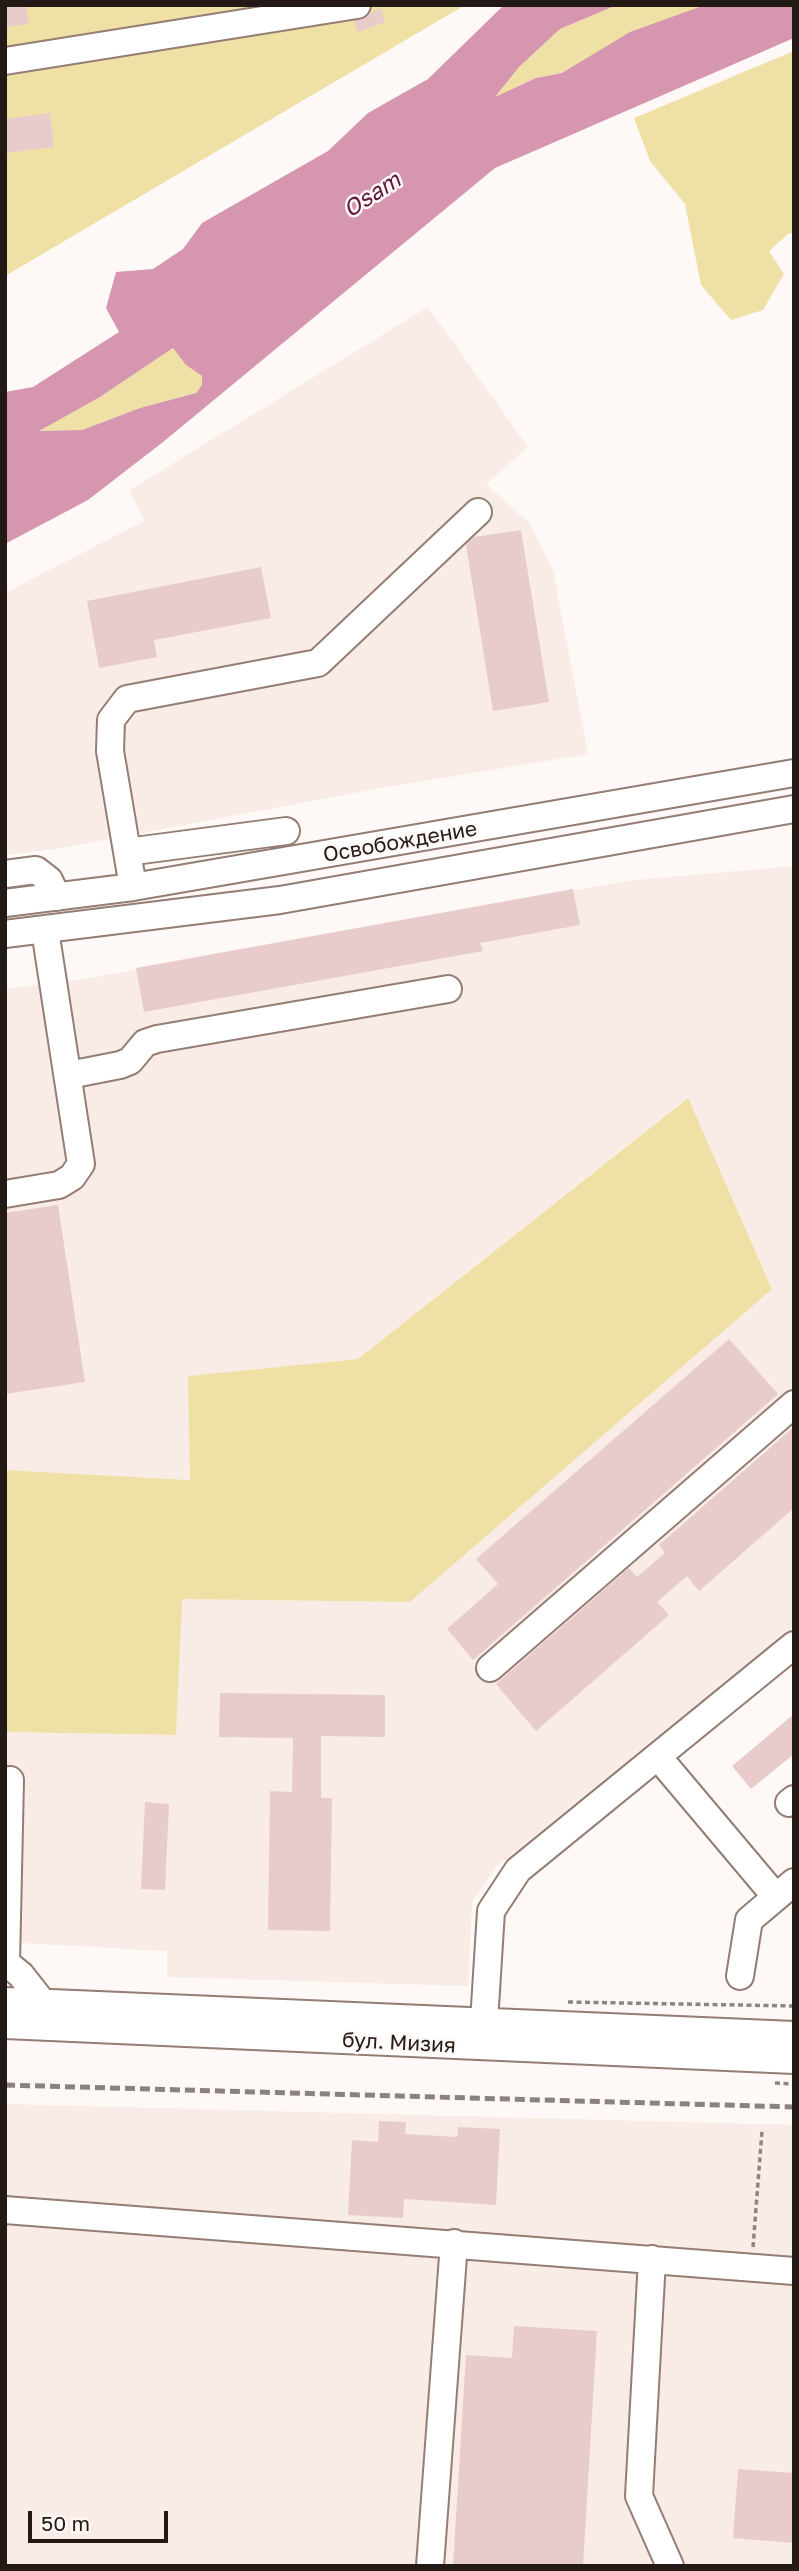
<!DOCTYPE html>
<html>
<head>
<meta charset="utf-8">
<style>
  body { margin:0 }
  #map { position:relative; width:799px; height:2571px; overflow:hidden; background:#fef8f6; font-family:"Golos Text",sans-serif }
  canvas { display:block }
  .frame { position:absolute; inset:0; border:7px solid #231a16; pointer-events:none }
  .scale { position:absolute; left:28px; top:2511px; width:140px; height:32px; box-sizing:border-box; border:4px solid #231a16; border-top:0; padding-left:9px; font-size:21px; line-height:24px; white-space:nowrap; color:#231a16; -webkit-text-stroke:5px #fef8f6; paint-order:stroke }
</style>
</head>
<body>
<div id="map">
<canvas width="799" height="2571"></canvas>
<div class="frame"></div>
<div class="scale">50 m</div>
</div>
<script>
const context = document.querySelector('canvas').getContext('2d');
context.lineJoin = 'round';
function fill(path, color) { context.fillStyle = color; context.fill(path, 'evenodd'); }
const toPath = rows => new Path2D(rows.map(r => 'M' + r).join(''));
function trace(path, color, width, dash) { context.strokeStyle = color; context.lineWidth = width; context.lineCap = dash ? 'butt' : 'round'; context.setLineDash(dash || []); context.stroke(path); }
function write(font, color, halo, rows, align = 'center') {
  context.font = font + ' "Golos Text",sans-serif'; context.lineWidth = 5; context.setLineDash([]); context.textBaseline = 'middle'; context.strokeStyle = halo; context.fillStyle = color; for (const [text, x, y, turn = 0] of rows) {
    context.save(); context.translate(x, y); context.rotate((+turn || 0) * Math.PI / 180); context.textAlign = isNaN(turn) ? turn : align; if (halo) context.strokeText(text, 0, 0); context.fillText(text, 0, 0); context.restore();
  }
}
fill(toPath([
  [428,307,528,447,486,484,530,524,553,570,588,754,376,789,56,849,5,855,5,593,144,521,130,490],
  [794,866,794,1625,496,1867,472,1902,468,1986,167,1977,167,1951,5,1942,5,1732,176,1735,181,1599,410,1602,772,1288,687,1098,358,1359,189,1376,190,1480,5,1470,5,989,79,980,626,881],
  [5,2104,794,2125,794,2566,5,2566]
]), '#f9ebe5');
fill(toPath([
  [5,5,458,5,460,8,5,276],
  [617,5,705,5,562,73,536,78,494,98,519,67,560,29],
  [794,51,794,234,789,233,769,251,784,274,763,310,731,320,701,285,685,204,650,161,634,118],
  [173,348,186,365,202,376,202,385,196,393,140,408,82,430,38,431,100,397],
  [688,1098,772,1289,410,1602,182,1599,176,1735,5,1732,5,1470,190,1480,188,1376,358,1359]
]), '#efe0a6');
fill(toPath([
  [504,5,617,5,560,29,519,67,495,97,536,78,562,73,630,32,705,5,794,5,794,38,495,168,163,442,88,500,5,544,5,392,33,387,119,332,106,308,116,272,153,269,183,249,202,223,328,151,368,113,428,79],
  [173,348,186,365,202,376,202,385,196,393,140,408,82,430,39,431,100,397]
]), '#d696b0');
fill(toPath([
  [5,5,26,5,29,24,5,27],
  [381,8,385,22,358,32,354,21],
  [50,113,54,147,5,153,5,119],
  [521,530,549,702,493,711,466,545,474,537],
  [261,567,271,618,154,640,157,657,99,668,87,601],
  [573,889,580,925,480,943,483,951,144,1012,136,968],
  [58,1205,85,1382,5,1394,5,1213],
  [729,1339,778,1394,473,1660,447,1629,498,1584,476,1559],
  [794,1427,794,1508,699,1591,687,1576,657,1602,669,1615,536,1731,496,1684,629,1568,637,1577,665,1553,659,1545],
  [220,1693,385,1695,385,1737,321,1736,321,1798,332,1798,330,1931,268,1930,270,1791,292,1792,293,1738,219,1737],
  [794,1714,794,1754,751,1789,732,1766],
  [145,1802,169,1804,165,1890,141,1889],
  [379,2121,406,2122,405,2134,457,2137,458,2127,500,2129,496,2205,404,2199,403,2218,348,2215,352,2140,378,2142],
  [514,2326,597,2331,583,2566,453,2566,466,2355,512,2358],
  [738,2469,794,2473,794,2543,733,2538]
]), '#e8cccc');
const minor = toPath([
  [5,61,357,5],
  [127,852,286,831],
  [5,874,36,870,49,880,57,897],
  [133,887,110,751,111,720,127,699,318,663,478,512],
  [5,903,133,887,794,773],
  [5,934,280,900,794,809],
  [69,1075,120,1065,130,1061,145,1043,157,1039,448,989],
  [5,1194,59,1185,72,1177,81,1164,45,930],
  [490,1668,794,1404],
  [659,1758,776,1897],
  [789,1803,794,1799],
  [5,1962,21,1975,43,2003],
  [6,1963,10,1780],
  [740,1976,749,1920,794,1882],
  [5,2001,794,2035],
  [5,2025,794,2060],
  [483,2038,491,1911,518,1870,794,1645],
  [5,2210,794,2271],
  [652,2259,639,2496,670,2566],
  [430,2566,454,2243]
]);
trace(minor, '#947d73', 30);
trace(toPath([
  [568,2002,794,2006],
  [775,2083,794,2084],
  [753,2247,762,2131]
]), '#8c8582', 3.5, [5, 3.5]);
trace(minor, '#fff', 26);
trace(toPath([
  [5,2085,794,2107]
]), '#89827f', 5, [10, 5]);
write('21px', '#231a16', '#fef8f6', [
  ["Освобождение",400,842,-10],
  ["бул. Мизия",399,2043,3]
]);
write('italic 23px', '#63183f', '#fef8f6', [
  ["Osam",372,195,-33]
]);
</script>
</body>
</html>
